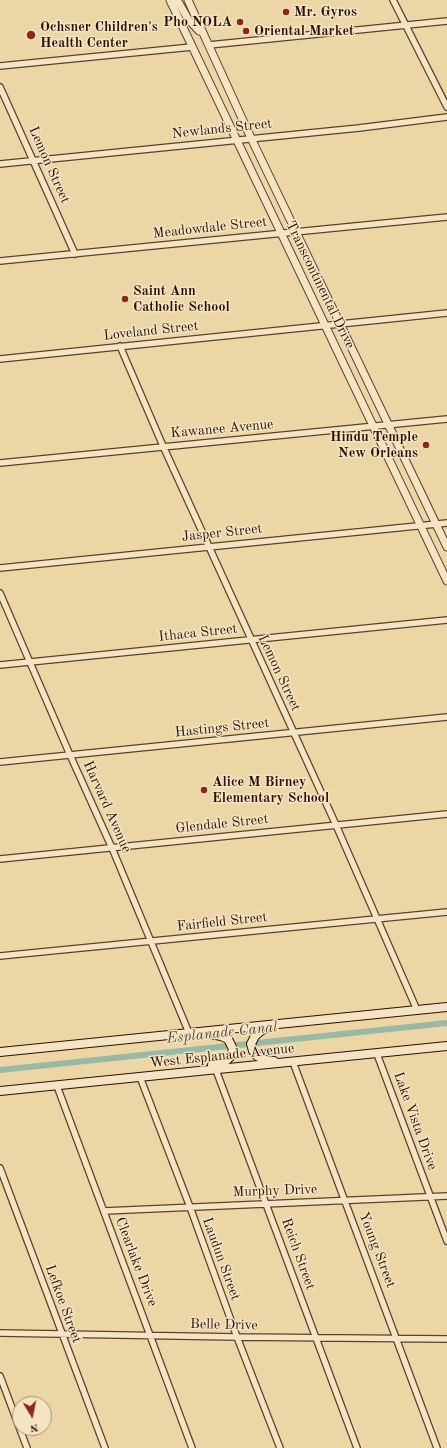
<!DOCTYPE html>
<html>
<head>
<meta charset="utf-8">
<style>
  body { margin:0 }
  #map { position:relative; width:447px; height:1448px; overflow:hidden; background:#edd6a5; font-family:"Old Standard TT",serif }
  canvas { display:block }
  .north { position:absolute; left:12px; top:1396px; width:40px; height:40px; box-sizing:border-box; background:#f3e4c4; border:1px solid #a48e77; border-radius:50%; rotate:170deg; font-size:11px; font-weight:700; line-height:16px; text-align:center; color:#2d0e03 }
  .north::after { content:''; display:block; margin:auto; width:14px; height:18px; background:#8f2418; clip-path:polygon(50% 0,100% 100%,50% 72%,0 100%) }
</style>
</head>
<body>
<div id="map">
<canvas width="447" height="1448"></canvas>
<div class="north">N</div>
</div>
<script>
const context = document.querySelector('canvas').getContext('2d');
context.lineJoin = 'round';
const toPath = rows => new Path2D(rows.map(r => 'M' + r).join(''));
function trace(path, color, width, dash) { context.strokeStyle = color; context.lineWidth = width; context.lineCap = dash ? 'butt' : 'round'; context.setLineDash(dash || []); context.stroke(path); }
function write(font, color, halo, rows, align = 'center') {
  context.font = font + ' "Old Standard TT",serif'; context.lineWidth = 3; context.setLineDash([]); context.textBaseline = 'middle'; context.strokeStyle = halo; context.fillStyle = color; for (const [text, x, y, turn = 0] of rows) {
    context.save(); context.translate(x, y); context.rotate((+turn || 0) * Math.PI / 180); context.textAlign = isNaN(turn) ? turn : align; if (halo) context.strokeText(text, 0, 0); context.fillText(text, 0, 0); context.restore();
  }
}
trace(toPath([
  [0,1070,447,1023]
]), '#99b9a7', 6);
const minor = toPath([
  [393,0,447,107],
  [209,45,447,21],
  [0,66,192,47],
  [0,87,75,254],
  [0,164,359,128,447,117],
  [0,261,447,217],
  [120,346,163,446,336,825,417,1010],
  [0,359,447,313],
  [0,463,447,419],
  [0,568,447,523],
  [0,593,70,755,112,848,189,1033],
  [0,665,447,620],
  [0,762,447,717],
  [0,859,447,814],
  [0,956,447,912],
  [377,1054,447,1241],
  [293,1062,437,1448],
  [216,1070,357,1448],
  [140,1077,190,1207,237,1337,280,1448],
  [57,1086,192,1448],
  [0,1168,105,1448],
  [104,1211,447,1196],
  [0,1333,237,1337,447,1339],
  [0,1376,27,1448]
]);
const tertiary = toPath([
  [170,0,447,581],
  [188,0,251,138,447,547],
  [171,3,176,1,179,3,188,19,199,31]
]);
const secondary = toPath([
  [270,1028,262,1030,255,1036,251,1044,253,1051,257,1056,266,1060,274,1061],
  [206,1033,221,1036,228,1039,233,1049,231,1056,227,1060,221,1064,212,1065],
  [0,1052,447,1007],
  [0,1091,447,1046]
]);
trace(minor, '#5d402c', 8);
trace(tertiary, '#5d402c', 9);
trace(secondary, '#2d0e03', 10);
trace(minor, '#f3e4c4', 5.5);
trace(tertiary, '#f3e4c4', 7);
trace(secondary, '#f3e4c4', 8);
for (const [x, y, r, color] of [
  [286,12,4,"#8f2418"],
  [240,22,4,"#8f2418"],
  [246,31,4,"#8f2418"],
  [31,35,5,"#8f2418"],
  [125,299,4,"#8f2418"],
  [426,445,4,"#8f2418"],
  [204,790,4,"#8f2418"]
]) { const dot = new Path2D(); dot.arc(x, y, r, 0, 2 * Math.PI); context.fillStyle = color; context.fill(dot); trace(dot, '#f3e4c4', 1.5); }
write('bold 14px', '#2d0e03', '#f3e4c4', [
  ["Mr. Gyros",294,12],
  ["Pho NOLA",232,22,"right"],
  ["Ochsner Children's",40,27],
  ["Health Center",40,43],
  ["Oriental Market",254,31],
  ["Saint Ann",133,291],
  ["Catholic School",133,307],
  ["Hindu Temple",418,437,"right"],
  ["New Orleans",418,453,"right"],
  ["Alice M Birney",212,782],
  ["Elementary School",212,798]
], 'left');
write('14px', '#2d0e03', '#f3e4c4', [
  ["Newlands Street",222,129,-6],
  ["Lemon Street",49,165,66],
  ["Meadowdale Street",210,228,-6],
  ["Transcontinental Drive",320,285,64],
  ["Loveland Street",151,331,-6],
  ["Kawanee Avenue",222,429,-5],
  ["Jasper Street",222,533,-6],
  ["Ithaca Street",198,633,-6],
  ["Lemon Street",279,673,65],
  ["Hastings Street",222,728,-6],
  ["Harvard Avenue",107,807,66],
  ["Glendale Street",222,824,-6],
  ["Fairfield Street",222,922,-6],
  ["West Esplanade Avenue",222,1056,-6],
  ["Lake Vista Drive",415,1121,70],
  ["Murphy Drive",275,1191,-2],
  ["Young Street",377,1250,69],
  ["Reich Street",298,1254,70],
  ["Laudun Street",221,1259,70],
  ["Clearlake Drive",136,1262,69],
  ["Lefkoe Street",63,1304,70],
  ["Belle Drive",224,1325,1]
]);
write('italic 15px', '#534a3c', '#f3e4c4', [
  ["Esplanade Canal",222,1033,-6]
]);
</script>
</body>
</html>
